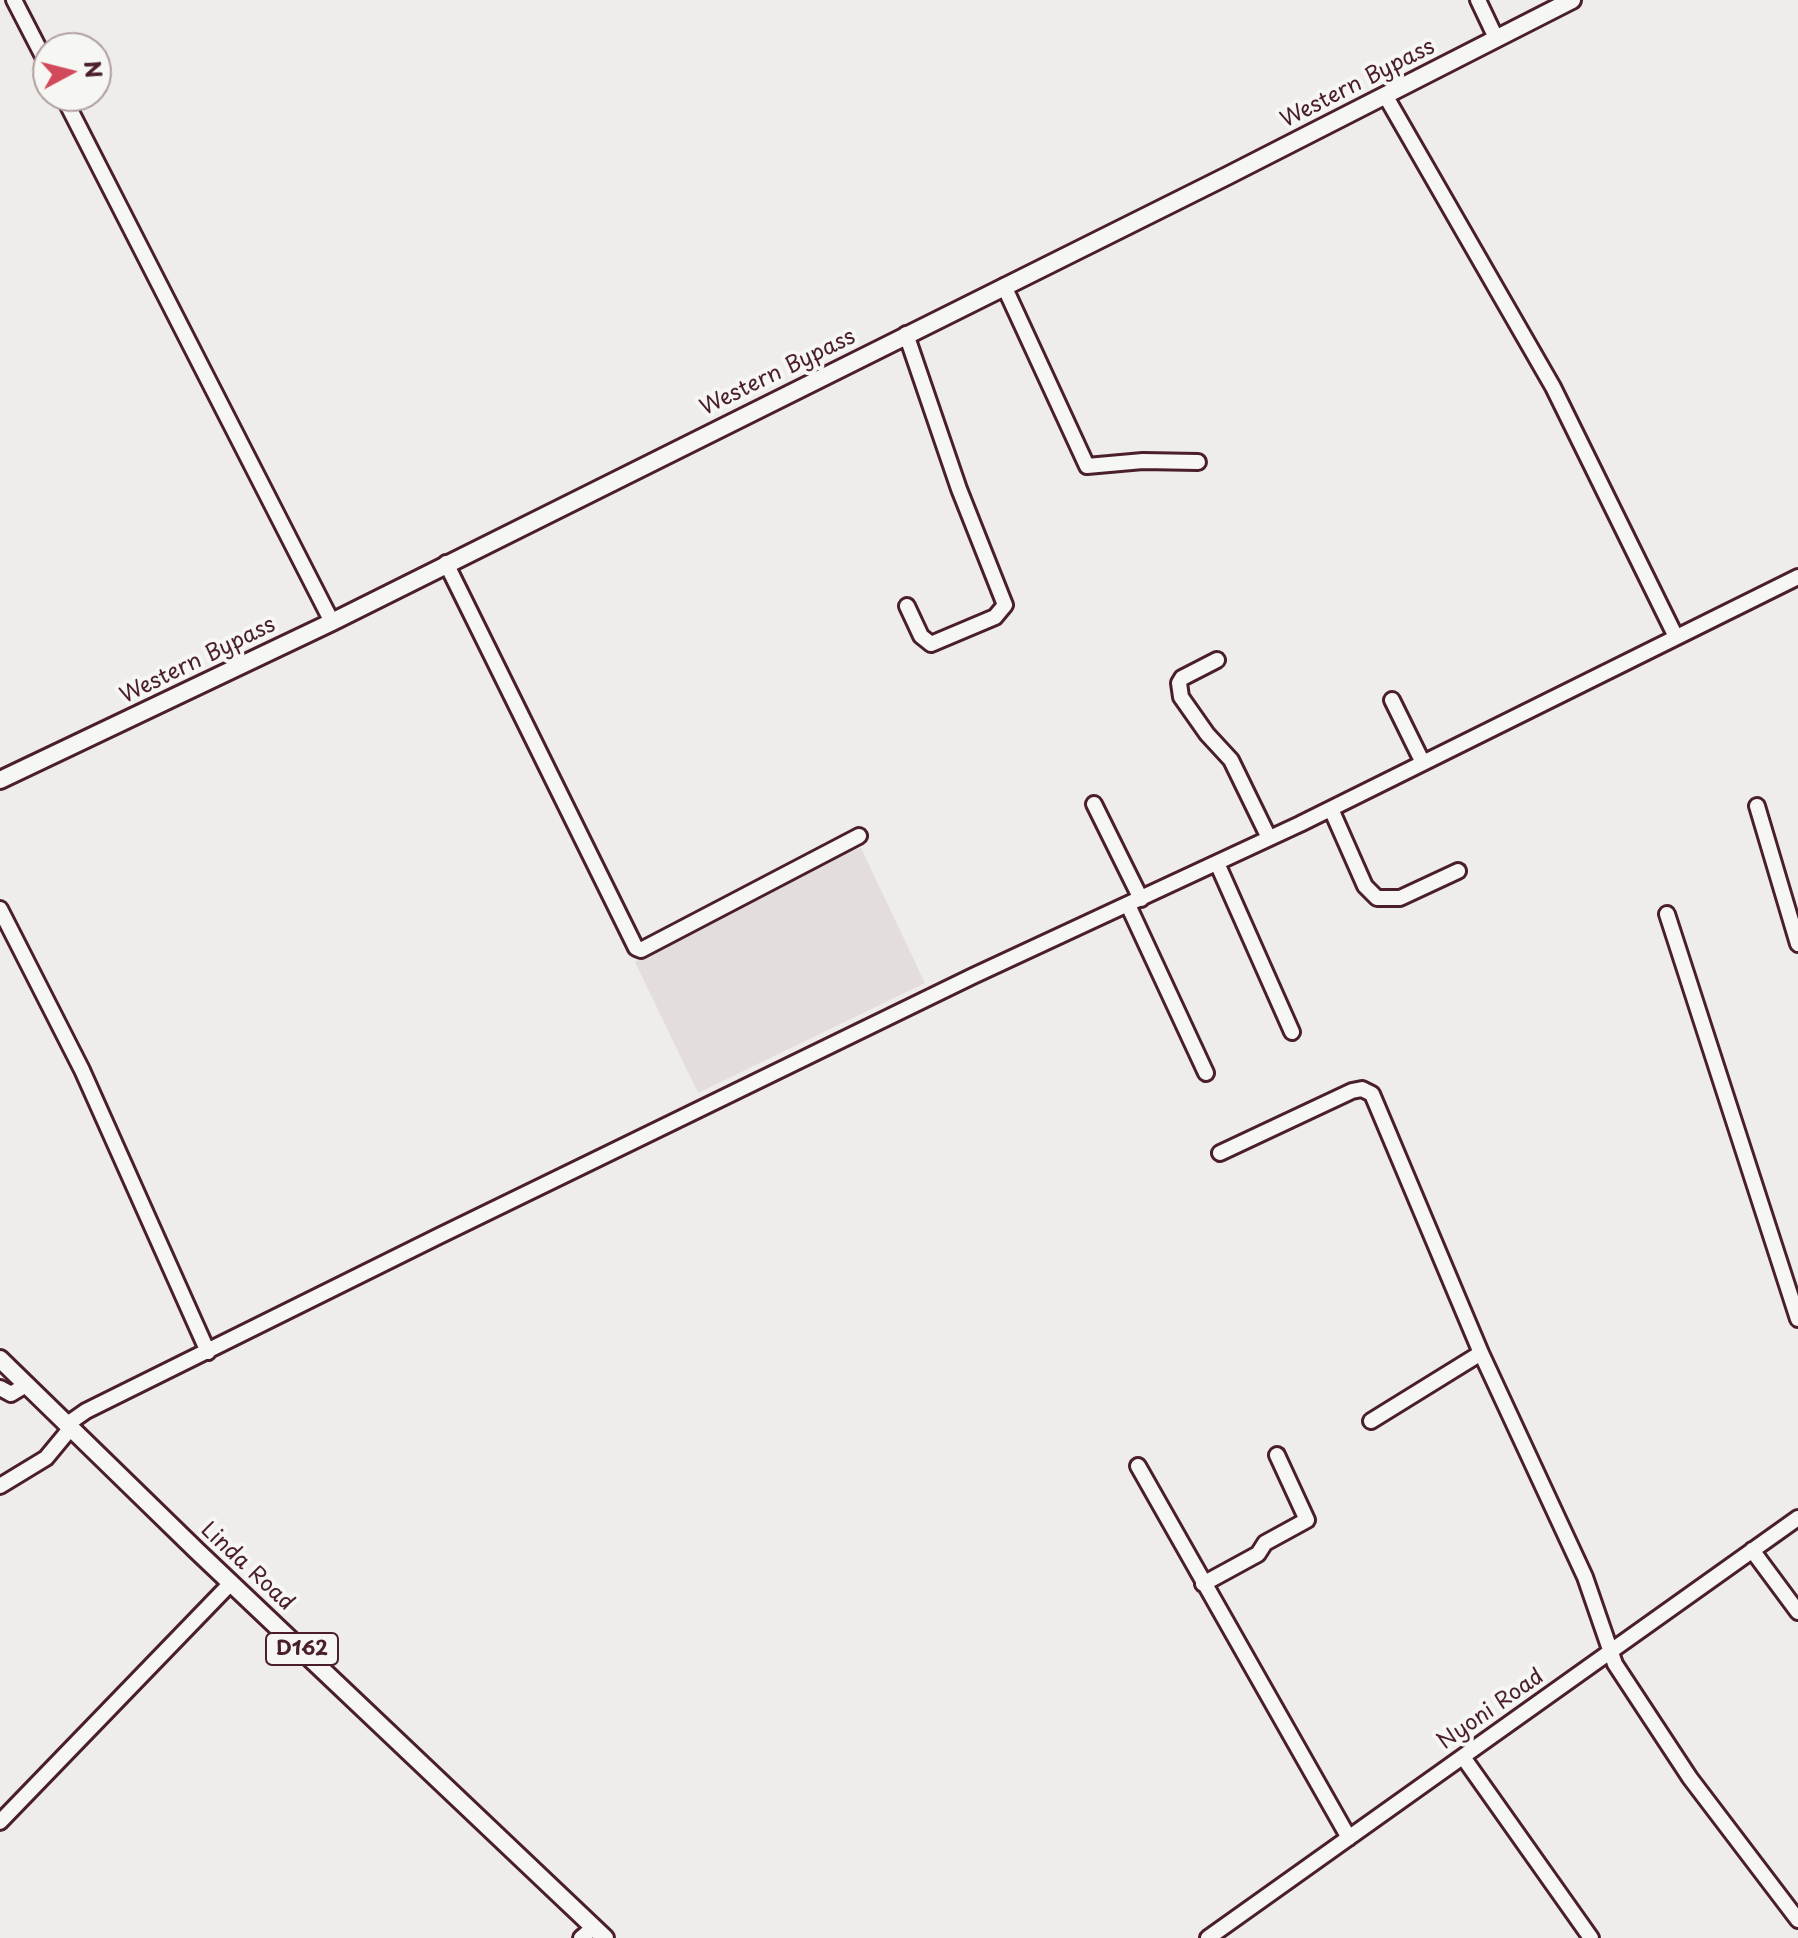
<!DOCTYPE html>
<html>
<head>
<meta charset="utf-8">
<style>
  body { margin:0 }
  #map { position:relative; width:1798px; height:1938px; overflow:hidden; background:#efedea; font-family:"Playpen Sans",sans-serif }
  canvas { display:block }
  .north { position:absolute; left:32px; top:32px; width:80px; height:80px; box-sizing:border-box; background:#f6f6f2; border:2px solid #b1a0a2; border-radius:50%; rotate:83deg; font-size:22px; font-weight:700; line-height:32px; text-align:center; color:#4a1f2b }
  .north::after { content:''; display:block; margin:auto; width:28px; height:36px; background:#d1495b; clip-path:polygon(50% 0,100% 100%,50% 72%,0 100%) }
</style>
</head>
<body>
<div id="map">
<canvas width="1798" height="1938"></canvas>
<div class="north">N</div>
</div>
<script>
const context = document.querySelector('canvas').getContext('2d');
context.lineJoin = 'round';
function fill(path, color) { context.fillStyle = color; context.fill(path, 'evenodd'); }
const toPath = rows => new Path2D(rows.map(r => 'M' + r).join(''));
function trace(path, color, width, dash) { context.strokeStyle = color; context.lineWidth = width; context.lineCap = dash ? 'butt' : 'round'; context.setLineDash(dash || []); context.stroke(path); }
function write(font, color, halo, rows, align = 'center') {
  context.font = font + ' "Playpen Sans",sans-serif'; context.lineWidth = 8; context.setLineDash([]); context.textBaseline = 'middle'; context.strokeStyle = halo; context.fillStyle = color; for (const [text, x, y, turn = 0] of rows) {
    context.save(); context.translate(x, y); context.rotate((+turn || 0) * Math.PI / 180); context.textAlign = isNaN(turn) ? turn : align; if (halo) context.strokeText(text, 0, 0); context.fillText(text, 0, 0); context.restore();
  }
}
fill(toPath([
  [861,848,925,983,698,1093,635,962,814,863]
]), '#e3dedc');
const minor = toPath([
  [14,0,48,66],
  [1478,0,1496,38],
  [1385,95,1553,387,1675,635],
  [63,96,332,622],
  [1004,286,1087,466,1143,461,1198,462],
  [906,334,959,489,1005,605,995,617,931,644,921,636,907,606],
  [446,563,636,948,641,950,859,836],
  [1217,660,1182,678,1179,683,1181,697,1207,734,1231,760,1269,838],
  [1392,700,1423,763],
  [1094,804,1141,899],
  [1757,806,1798,944],
  [1331,809,1365,886,1377,898,1400,898,1458,871],
  [1217,863,1292,1032],
  [1128,905,1206,1073],
  [0,909,82,1070,208,1352],
  [1667,914,1798,1319],
  [1220,1153,1352,1091,1362,1089,1372,1094,1481,1353,1585,1577,1615,1664,1690,1778,1798,1920],
  [0,1388,11,1394,26,1385],
  [1371,1421,1481,1353],
  [66,1425,86,1411,439,1236,973,976,1300,824,1798,577],
  [1138,1466,1349,1838],
  [0,1486,46,1458,70,1429],
  [1752,1550,1798,1612],
  [1203,1584,1258,1554,1265,1543,1307,1520,1277,1455],
  [1463,1757,1591,1938],
  [0,1822,231,1583],
  [581,1938,594,1927],
  [1208,1938,1798,1518]
]);
const major = toPath([
  [0,780,332,622,1227,176,1572,0],
  [0,1359,196,1550,605,1938]
]);
trace(minor, '#4a1f2b', 20);
trace(major, '#4a1f2b', 22);
trace(minor, '#f6f6f2', 14);
trace(major, '#f6f6f2', 16);
for (const [x, y, w] of [
  [302,1649,72]
]) { const box = new Path2D(); box.roundRect(x - w / 2, y - 16, w, 32, 6); context.fillStyle = '#f6f6f2'; context.fill(box); trace(box, '#4a1f2b', 2); }
write('bold 20px', '#4a1f2b', null, [
  ["D162",302,1649]
]);
write('22px', '#4a1f2b', '#f6f6f2', [
  ["Western Bypass",1358,84,-27],
  ["Western Bypass",778,373,-26],
  ["Western Bypass",198,661,-26],
  ["Linda Road",247,1567,43],
  ["Nyoni Road",1491,1710,-35]
]);
</script>
</body>
</html>
